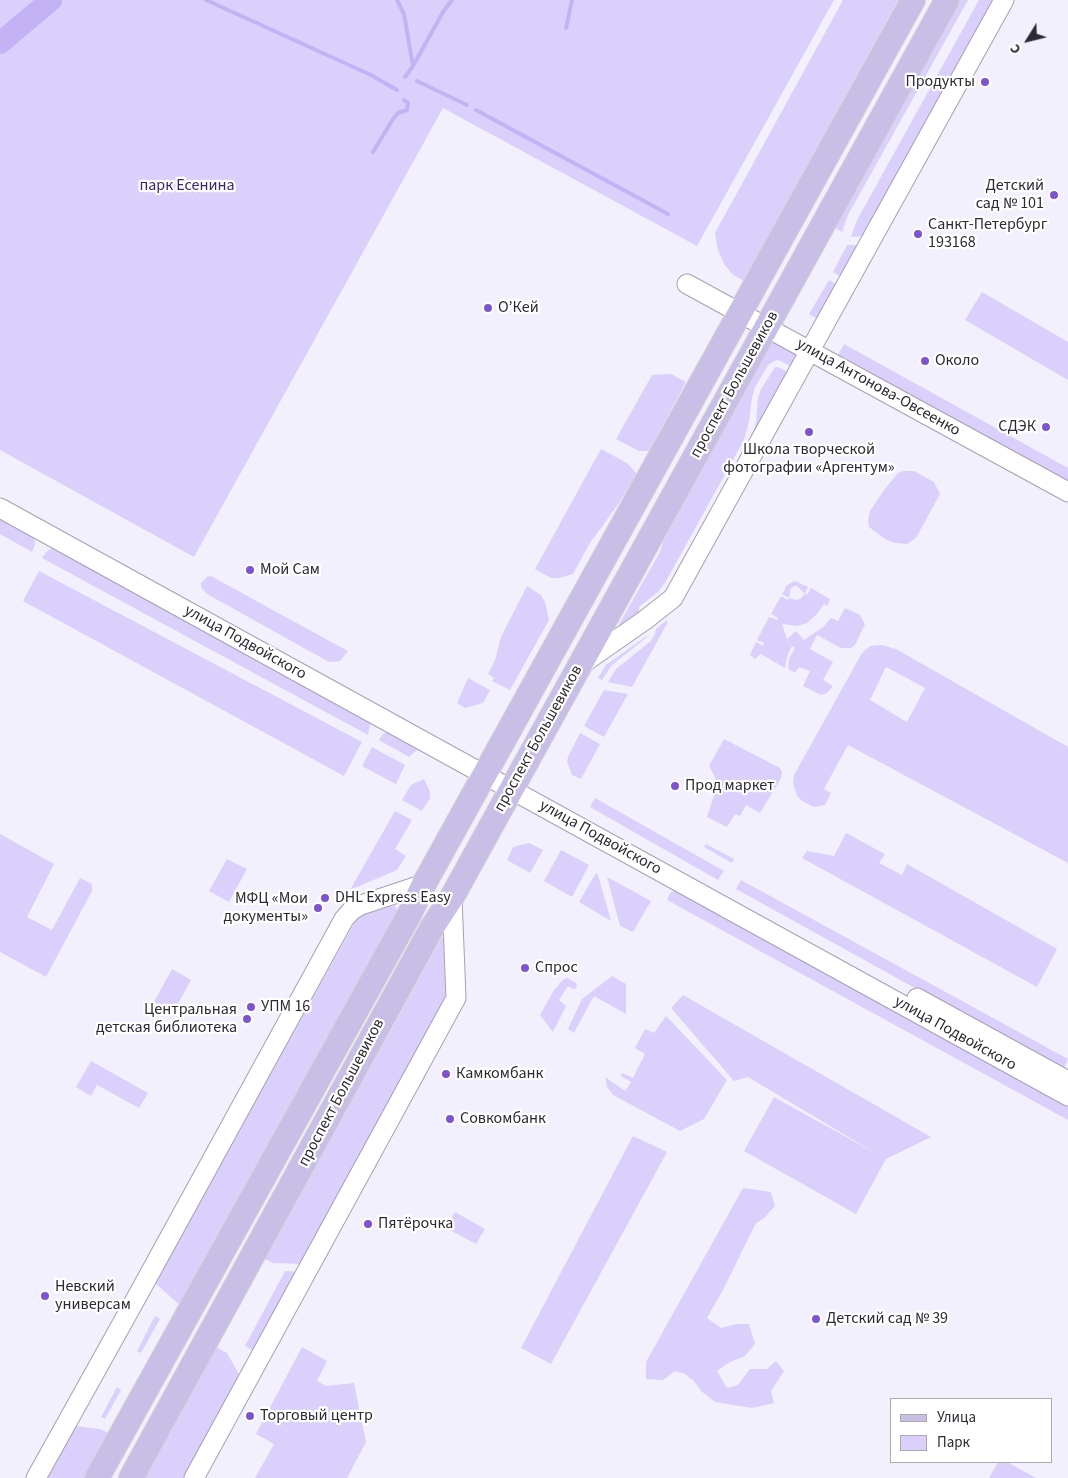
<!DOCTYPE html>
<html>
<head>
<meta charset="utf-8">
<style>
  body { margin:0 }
  #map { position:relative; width:1068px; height:1478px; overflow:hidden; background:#f3f0fe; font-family:"Source Sans 3",sans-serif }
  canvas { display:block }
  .legend { position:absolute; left:890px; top:1398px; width:162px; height:65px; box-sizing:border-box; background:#fff; border:1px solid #abaaad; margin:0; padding:6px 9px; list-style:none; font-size:15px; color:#2c2a32 }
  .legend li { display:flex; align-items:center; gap:10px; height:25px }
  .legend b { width:25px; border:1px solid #abaaad }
  .north { position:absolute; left:1003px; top:15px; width:50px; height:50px; -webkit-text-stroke:4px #fff; paint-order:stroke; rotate:234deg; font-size:14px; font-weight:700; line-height:20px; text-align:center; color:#2c2a32 }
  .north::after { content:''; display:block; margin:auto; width:18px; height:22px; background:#2c2a32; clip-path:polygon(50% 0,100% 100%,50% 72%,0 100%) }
</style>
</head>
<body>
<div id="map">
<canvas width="1068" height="1478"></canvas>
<ul class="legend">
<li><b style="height:6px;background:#c8bee6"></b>Улица</li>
<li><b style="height:14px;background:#dad0fb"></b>Парк</li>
</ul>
<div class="north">С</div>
</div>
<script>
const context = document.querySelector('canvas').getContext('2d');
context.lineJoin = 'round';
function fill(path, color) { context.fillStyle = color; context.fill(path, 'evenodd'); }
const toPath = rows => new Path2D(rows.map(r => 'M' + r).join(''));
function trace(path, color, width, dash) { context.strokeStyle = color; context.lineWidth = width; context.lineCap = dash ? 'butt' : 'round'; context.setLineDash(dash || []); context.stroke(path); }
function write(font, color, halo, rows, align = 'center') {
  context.font = font + ' "Source Sans 3",sans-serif'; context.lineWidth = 4.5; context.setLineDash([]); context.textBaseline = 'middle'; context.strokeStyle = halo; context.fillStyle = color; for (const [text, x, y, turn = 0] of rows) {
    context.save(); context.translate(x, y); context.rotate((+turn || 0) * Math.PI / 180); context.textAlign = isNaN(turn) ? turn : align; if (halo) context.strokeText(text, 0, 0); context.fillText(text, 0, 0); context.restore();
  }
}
fill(toPath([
  [0,0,834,0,697,246,443,108,194,557,0,450],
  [843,0,898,0,744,281,733,275,724,264,718,250,715,233],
  [955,0,968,0,848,215,842,232,831,225],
  [979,0,995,0,866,236,851,237,857,220],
  [847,245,861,245,843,278,833,272],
  [829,280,838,285,819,320,809,314],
  [982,292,1068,342,1068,380,965,320],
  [775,341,792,351,796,355,796,359,793,368,781,361,777,360,769,364,755,387,752,398,749,422,744,440,665,583,658,592,639,607,639,616,619,628,618,626,660,552,670,519,771,342],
  [844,344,1068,468,1068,482,838,355],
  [775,367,778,367,790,373,671,589,663,595,669,588,750,442,756,422,758,398,761,389],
  [671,374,686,382,649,451,639,451,616,439,652,375],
  [601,449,627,463,637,474,619,503,590,543,573,574,559,578,551,578,535,569],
  [903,471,914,471,934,482,940,494,916,538,907,544,895,543,885,539,869,527,868,521,870,511,884,490,898,473],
  [0,517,34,536,35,545,32,552,0,534],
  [53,547,371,721,368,735,42,558,46,552],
  [39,571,362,742,344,776,23,601],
  [211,576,280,614,348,651,340,661,329,662,207,594,201,587,201,583,207,577],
  [795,581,808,587,805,593,807,595,811,588,830,599,827,606,824,604,817,614,807,623,798,626,782,624,787,639,796,631,804,640,823,627,831,618,838,621,845,608,860,615,865,624,855,645,851,648,841,648,817,635,810,649,833,662,823,680,833,686,827,693,821,695,803,686,810,671,799,667,795,673,788,669,789,659,795,648,792,646,787,656,785,668,761,654,755,659,750,655,756,642,763,646,764,643,757,640,769,617,777,620,778,618,771,614,781,596,788,600,789,598,782,594,787,585],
  [794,586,797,586,805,594,800,599,796,600,789,598,791,588],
  [527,586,541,595,545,602,549,620,510,690,492,681,494,678,488,674,495,660,501,637],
  [666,621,668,622,632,687,608,682,616,669,651,641,655,634,656,629],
  [648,635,646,638,612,665,602,680,598,678,606,665],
  [882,645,896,649,1068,747,1068,863,848,745,824,789,831,793,825,805,814,807,802,801,797,796,793,783,794,775,862,653,870,646],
  [886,667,925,688,907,722,870,700],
  [468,678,490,690,483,703,465,708,457,703],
  [604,690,628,694,604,737,584,726],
  [387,732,417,747,417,750,409,757,379,740,383,734],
  [580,733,600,744,581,779,572,775,567,762,568,757],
  [724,739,780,768,782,772,781,778,760,813,746,805,740,816,735,814,727,827,707,817,717,786,714,775,709,766],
  [372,747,405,765,396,784,362,766],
  [424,779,430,792,430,798,422,811,402,800,411,785],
  [595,798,724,871,718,880,590,807],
  [395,811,412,820,395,849,406,856,397,870,350,890],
  [846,833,885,854,879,863,902,875,907,864,1057,949,1037,987,802,858,807,851,834,856],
  [0,834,54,864,27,917,52,930,80,878,92,884,92,891,46,977,0,952],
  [529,843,543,850,530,873,507,860,513,847],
  [706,844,734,859,732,863,704,847],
  [561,850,589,865,572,897,544,881],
  [227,859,247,869,229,902,209,891],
  [596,873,598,875,611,921,579,902],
  [607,877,651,901,633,932,620,926],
  [741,880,1068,1059,1063,1070,736,889],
  [677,889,1068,1103,1068,1120,667,900,670,893],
  [387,904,395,906,398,911,182,1307,155,1283,356,920,365,912],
  [442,937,447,942,447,999,302,1264,273,1263,265,1259],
  [172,969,191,980,173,1013,154,1002],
  [612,976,626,984,626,1014,594,996,574,1033,568,1029,582,999],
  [567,978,576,983,577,988,573,989,568,986,559,1000,566,1006,553,1032,540,1015,554,990,564,979],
  [683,995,931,1137,886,1159,856,1214,744,1151,774,1097,877,1154,748,1077,734,1081,671,1008],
  [666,1016,727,1080,704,1119,680,1131,613,1095,607,1087,605,1077,625,1091,631,1082,621,1076,622,1073,633,1078,645,1054,635,1048,645,1029,654,1033],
  [91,1061,148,1093,139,1108,97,1085,91,1096,76,1087],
  [633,1136,667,1152,551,1364,521,1348],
  [743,1188,771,1192,775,1206,763,1219,756,1223,723,1290,707,1318,721,1328,736,1324,749,1324,755,1344,745,1356,728,1363,717,1371,727,1388,738,1385,750,1369,767,1369,776,1361,784,1371,771,1391,774,1403,752,1408,715,1402,701,1391,694,1381,685,1374,675,1371,663,1380,646,1379,646,1362],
  [455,1212,485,1229,476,1244,446,1228],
  [285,1271,297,1272,254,1351,245,1346],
  [155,1316,160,1319,141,1353,137,1351],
  [216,1347,227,1353,240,1376,184,1478,144,1478],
  [302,1347,327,1361,317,1381,326,1386,354,1383,366,1442,347,1478,255,1478,274,1444,256,1434],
  [117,1387,121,1390,105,1419,101,1417],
  [76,1426,100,1429,111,1434,87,1478,47,1478],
  [998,1462,1007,1462,1036,1478,989,1478]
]), '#dad0fb');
trace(toPath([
  [206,0,371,75,397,90],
  [397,0,404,14,413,66],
  [566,28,572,0],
  [405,77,413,66,443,12,452,0],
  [417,81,467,105],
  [476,110,668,214],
  [373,152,393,119,398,113,407,110,408,103,404,100]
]), '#c3b3f4', 4);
trace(toPath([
  [0,43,51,0]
]), '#c3b3f4', 22);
const minor = toPath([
  [687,284,1068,492],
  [0,508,1068,1096],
  [582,664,645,620,673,598,1004,0],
  [917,998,1068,1081],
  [36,1478,139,1293,344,919,352,910,361,905,424,884],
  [194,1478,456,998,452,897]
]);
const major = toPath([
  [97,1478,409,915,424,884,913,0],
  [131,1478,433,926,452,897,947,0]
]);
trace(minor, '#a4a0b4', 21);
trace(major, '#d5d4d6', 26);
trace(minor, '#fff', 19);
trace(major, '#c8bee6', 24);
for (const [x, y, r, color] of [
  [985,82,5,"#7d54ce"],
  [1054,195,5,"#7d54ce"],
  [918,234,5,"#7d54ce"],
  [488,308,5,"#7d54ce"],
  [925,361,5,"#7d54ce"],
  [1046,427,5,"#7d54ce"],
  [809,432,5,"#7d54ce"],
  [250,570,5,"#7d54ce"],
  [675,786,5,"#7d54ce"],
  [325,898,5,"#7d54ce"],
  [318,908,5,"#7d54ce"],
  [525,968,5,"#7d54ce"],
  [251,1007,5,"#7d54ce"],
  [247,1019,5,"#7d54ce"],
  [446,1074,5,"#7d54ce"],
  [450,1119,5,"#7d54ce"],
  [368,1224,5,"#7d54ce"],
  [45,1296,5,"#7d54ce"],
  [816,1319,5,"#7d54ce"],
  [250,1416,5,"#7d54ce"]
]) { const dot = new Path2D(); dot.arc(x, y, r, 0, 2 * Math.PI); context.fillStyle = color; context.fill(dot); trace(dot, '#fff', 2); }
write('16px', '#2c2a32', '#fff', [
  ["Продукты",975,82,"right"],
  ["Детский",1044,186,"right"],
  ["сад № 101",1044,204,"right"],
  ["Санкт-Петербург",928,225],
  ["193168",928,243],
  ["О’Кей",498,308],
  ["Около",935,361],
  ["СДЭК",1036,427,"right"],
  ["Школа творческой",809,450,"center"],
  ["фотографии «Аргентум»",809,468,"center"],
  ["Мой Сам",260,570],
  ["Прод маркет",685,786],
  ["DHL Express Easy",335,898],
  ["МФЦ «Мои",308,899,"right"],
  ["документы»",308,917,"right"],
  ["Спрос",535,968],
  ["УПМ 16",261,1007],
  ["Центральная",237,1010,"right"],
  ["детская библиотека",237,1028,"right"],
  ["Камкомбанк",456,1074],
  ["Совкомбанк",460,1119],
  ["Пятёрочка",378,1224],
  ["Невский",55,1287],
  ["универсам",55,1305],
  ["Детский сад № 39",826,1319],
  ["Торговый центр",260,1416]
], 'left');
write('16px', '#3e246d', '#fff', [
  ["парк Есенина",187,186]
]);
write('16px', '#2c2a32', '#fff', [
  ["проспект Большевиков",735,385,-61],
  ["улица Антонова-Овсеенко",878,388,29],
  ["улица Подвойского",245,643,29],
  ["проспект Большевиков",539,739,-61],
  ["улица Подвойского",600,838,29],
  ["улица Подвойского",955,1034,29],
  ["проспект Большевиков",342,1093,-62]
]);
</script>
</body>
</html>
